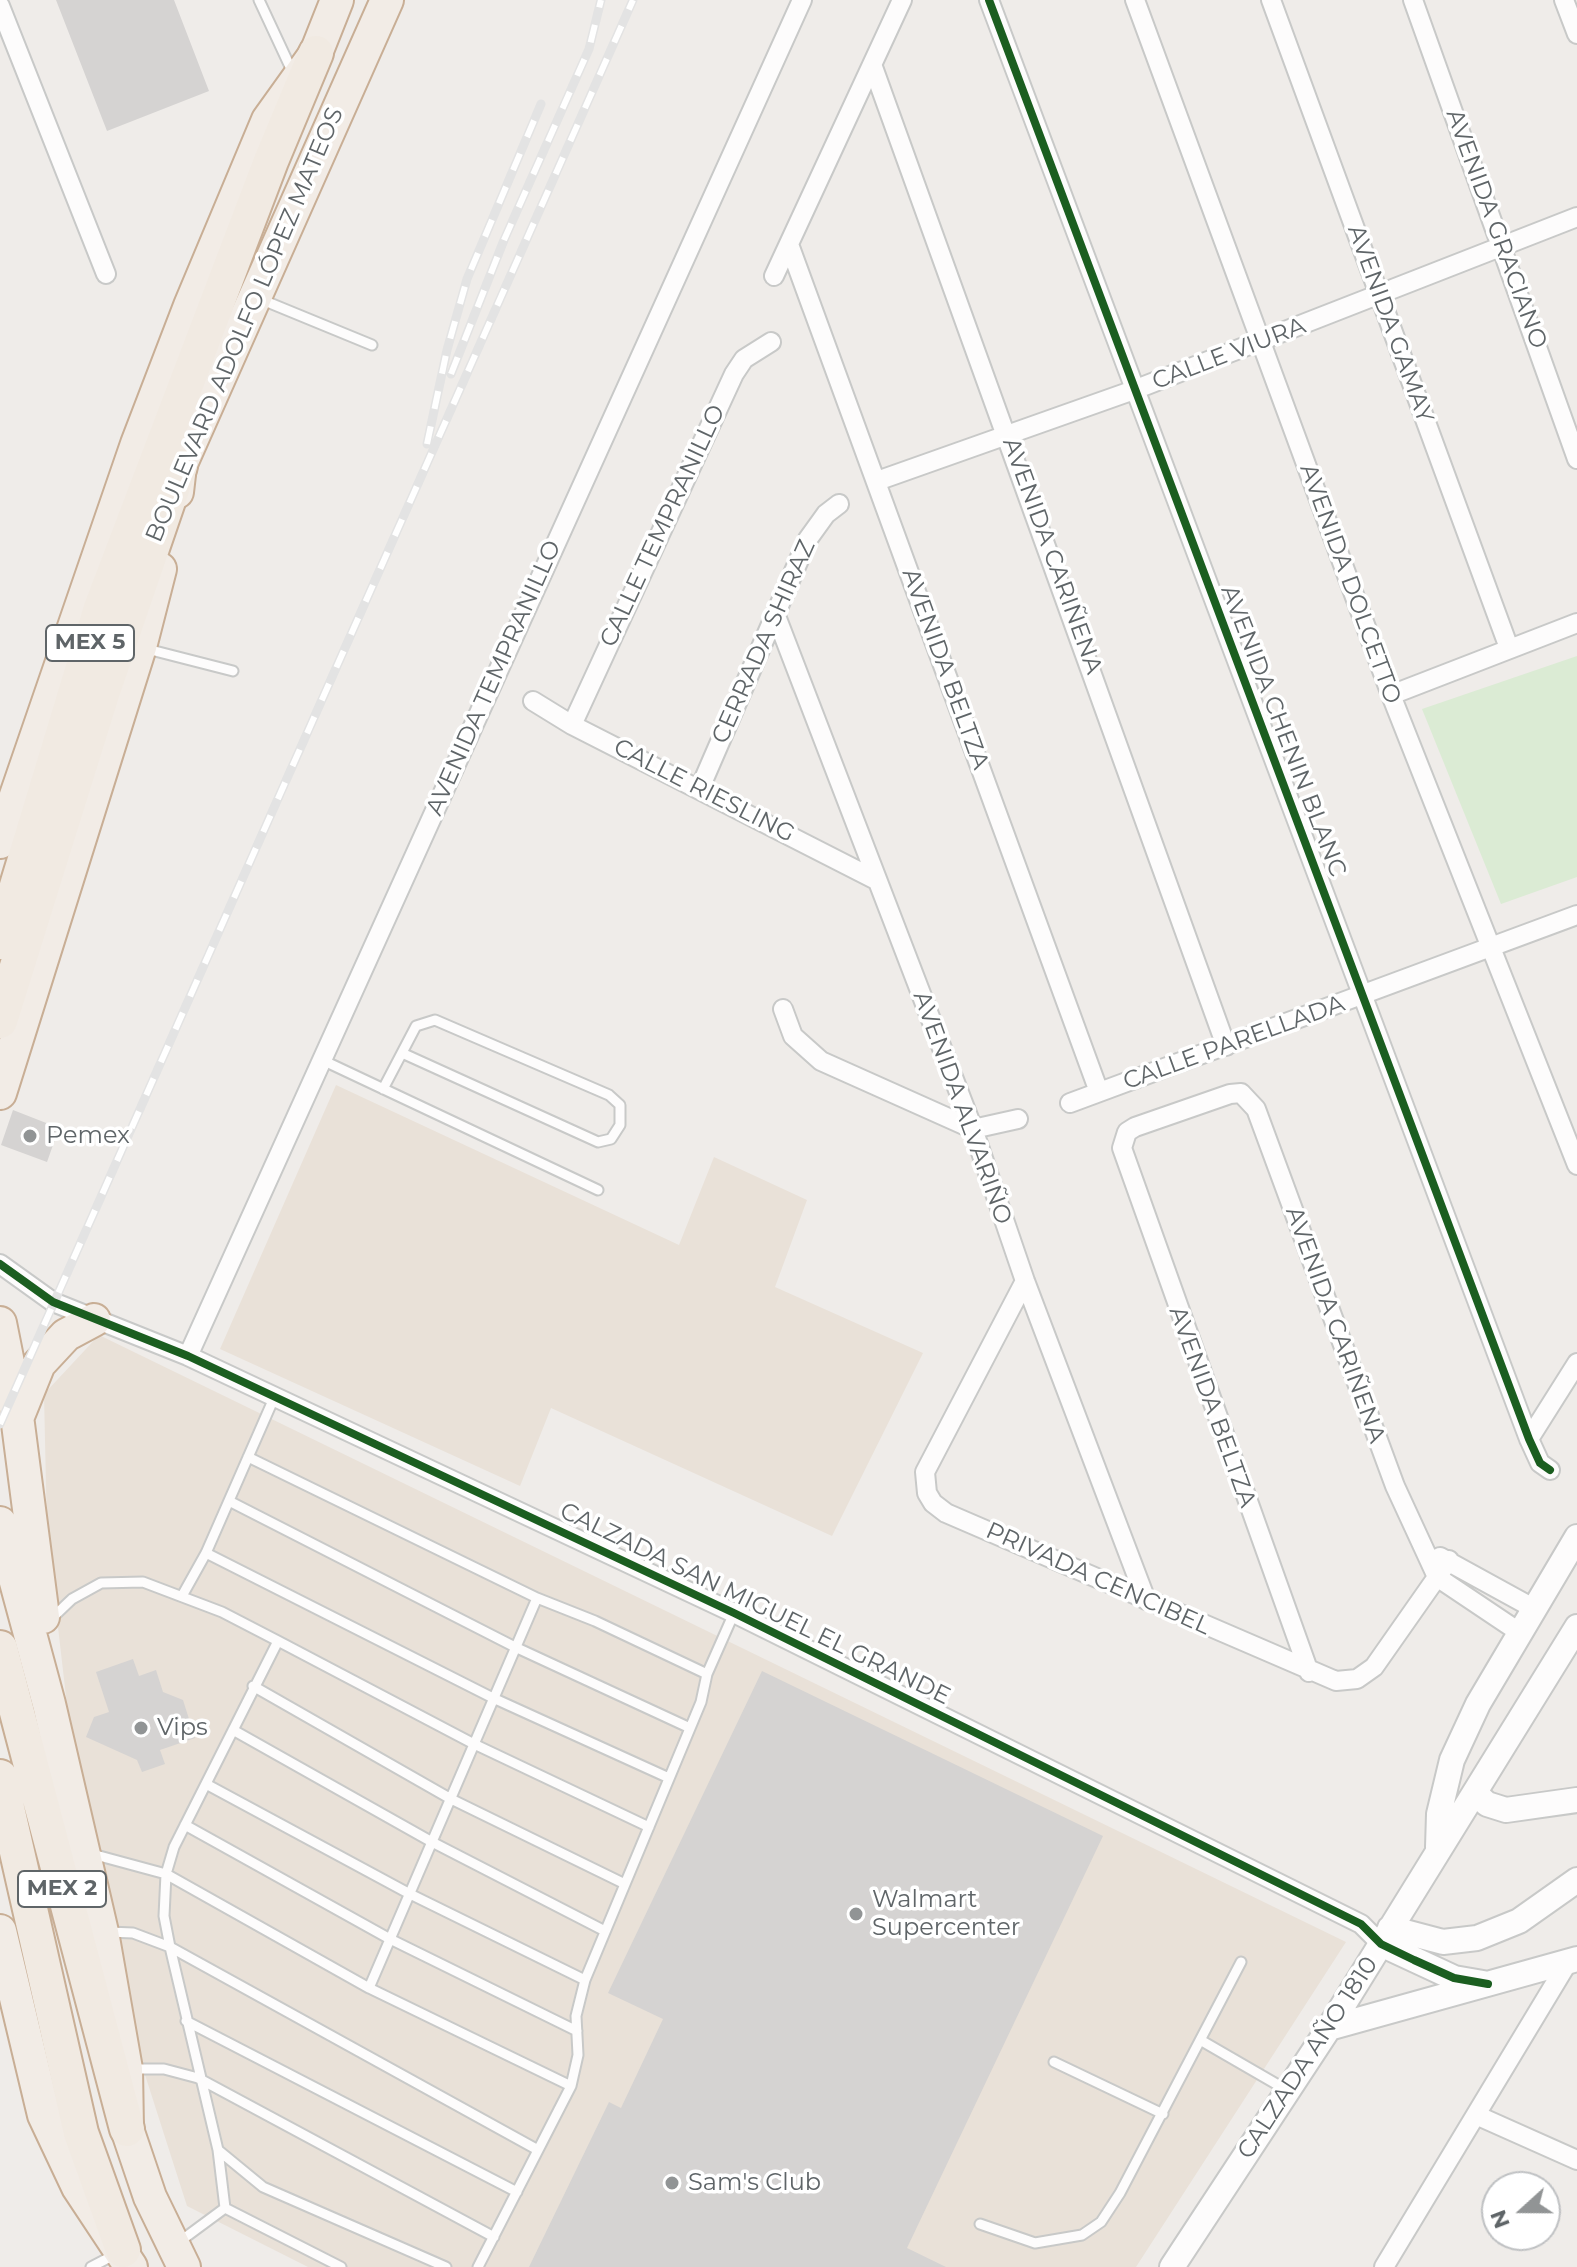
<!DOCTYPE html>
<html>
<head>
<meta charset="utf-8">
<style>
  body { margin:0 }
  #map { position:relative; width:1577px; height:2267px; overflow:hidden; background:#efece9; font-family:Montserrat,sans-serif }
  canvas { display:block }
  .north { position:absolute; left:1481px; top:2171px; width:80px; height:80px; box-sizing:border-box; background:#fff; border:2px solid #bfc1c3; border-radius:50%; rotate:249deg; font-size:22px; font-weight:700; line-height:32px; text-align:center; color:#5f6568 }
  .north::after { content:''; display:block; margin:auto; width:28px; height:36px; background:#919495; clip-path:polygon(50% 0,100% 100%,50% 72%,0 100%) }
</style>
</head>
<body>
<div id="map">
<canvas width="1577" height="2267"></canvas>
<div class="north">N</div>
</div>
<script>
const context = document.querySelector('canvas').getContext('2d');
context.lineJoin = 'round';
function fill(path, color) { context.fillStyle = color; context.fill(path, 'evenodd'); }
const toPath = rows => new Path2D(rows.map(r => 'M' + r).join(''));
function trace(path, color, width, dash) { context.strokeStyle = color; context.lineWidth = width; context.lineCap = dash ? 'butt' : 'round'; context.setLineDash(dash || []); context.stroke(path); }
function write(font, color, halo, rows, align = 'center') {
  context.font = font + ' Montserrat,sans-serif'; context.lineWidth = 7; context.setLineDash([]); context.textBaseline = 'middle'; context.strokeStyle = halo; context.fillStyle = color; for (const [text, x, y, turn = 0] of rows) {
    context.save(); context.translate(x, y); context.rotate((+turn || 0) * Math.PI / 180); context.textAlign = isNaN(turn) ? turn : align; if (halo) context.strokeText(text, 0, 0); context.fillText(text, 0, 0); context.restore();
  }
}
fill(toPath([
  [336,1085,679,1245,714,1157,807,1200,775,1287,923,1353,832,1536,551,1408,520,1486,220,1349],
  [99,1335,1346,1942,1136,2267,308,2267,187,2206,131,2031,67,1705,47,1532,44,1394]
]), '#e9e1d8');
fill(toPath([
  [1577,656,1577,877,1501,904,1422,709]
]), '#dbebd4');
fill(toPath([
  [56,0,174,0,209,91,107,131],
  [13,1110,59,1128,47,1162,1,1145],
  [133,1659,139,1676,156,1670,163,1692,183,1700,195,1738,160,1750,165,1764,142,1772,137,1760,86,1737,94,1717,109,1712,96,1672],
  [762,1671,1103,1836,907,2248,946,2267,529,2267,609,2102,621,2108,663,2019,608,1993]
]), '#d5d3d2');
const service = toPath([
  [259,0,293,73],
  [260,299,372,345],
  [147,649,233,671],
  [320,1059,598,1190],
  [383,1089,416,1026,435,1020,609,1095,620,1105,620,1125,611,1139,598,1142,402,1053],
  [248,1457,537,1598],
  [229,1501,515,1647,690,1728],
  [206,1553,493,1698,669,1778],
  [182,1596,206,1553,274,1398],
  [51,1619,72,1599,101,1583,143,1582,222,1612,278,1641,174,1847,166,1874,164,1916,170,1947,218,2150],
  [278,1641,474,1744,649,1827],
  [253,1686,451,1799,625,1884],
  [233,1730,432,1842,605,1931],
  [206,1784,410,1894,585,1980],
  [185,1825,390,1939,577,2031],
  [92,1854,166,1874,369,1988,571,2086,478,2267],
  [109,1932,133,1933,170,1947,538,2150],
  [369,1988,537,1598,595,1621,707,1674],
  [186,2021,517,2192],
  [1202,2041,1285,2089],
  [1054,2062,1163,2114],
  [133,2069,164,2069,198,2078,494,2237],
  [571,2086,578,2055,576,2016,585,1980,701,1702,707,1674,734,1613],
  [225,2208,218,2150,263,2187,446,2267],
  [225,2208,341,2267],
  [980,2224,1035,2243,1082,2235,1101,2222,1120,2193,1241,1962],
  [179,2242,225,2208],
  [91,2267,116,2254]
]);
const minor = toPath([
  [989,0,1529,1439,1540,1463,1550,1470],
  [1135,0,1391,695,1577,1165],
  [1271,0,1509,648],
  [1413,0,1577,459],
  [1564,0,1577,34],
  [0,6,106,274],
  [873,67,1226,1046],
  [790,247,1099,1092],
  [774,276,902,0],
  [877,481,1134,390,1577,217],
  [776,616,973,1129,1025,1281,1146,1600],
  [1391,695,1577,623],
  [533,701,572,725,876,880],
  [572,725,734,374,744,359,771,342],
  [700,788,808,539,826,514,839,504],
  [783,1009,793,1036,821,1061,973,1129,1018,1119],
  [1070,1103,1577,915],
  [0,1264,53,1302,188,1356,734,1613,1361,1924,1381,1944],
  [1025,1281,925,1472,927,1493,933,1503,946,1513,1336,1681,1357,1679,1374,1667,1449,1560],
  [188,1356,802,0],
  [1529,1439,1577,1363],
  [1440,1557,1533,1608],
  [1309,1672,1122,1148,1127,1132,1135,1127,1230,1094,1241,1093,1256,1109,1395,1486,1437,1577,1519,1632],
  [1476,2115,1577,2160],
  [1384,2267,1568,1962]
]);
const tertiary = toPath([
  [1475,1793,1487,1804,1506,1810,1577,1800],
  [1438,1847,1439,1814,1452,1760,1478,1704,1577,1537],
  [1390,1928,1443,1942,1477,1938,1519,1921,1577,1880],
  [1381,1944,1454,1978,1483,1983],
  [1329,2028,1577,1959],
  [1172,2267,1329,2028,1577,1627]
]);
const trunk = toPath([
  [177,492,180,466,387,0],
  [0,842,137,444,190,306,268,120,316,53,337,0],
  [0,1093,140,647,160,569],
  [0,1323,14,1393,43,1617],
  [18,1416,39,1364,66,1335,94,1320],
  [0,1523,49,1704,102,1932,126,2069,127,2129,150,2197,184,2267],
  [0,1931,44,2115,78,2187,131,2267]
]);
const motorway = toPath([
  [0,942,101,608,271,161,316,53],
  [0,1021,103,691,180,466],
  [0,1648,127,2129],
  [0,1777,81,2133,123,2250]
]);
trace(service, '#c8c9c8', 13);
trace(minor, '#c8c9c8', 22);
trace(tertiary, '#c8c9c8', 28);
trace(trunk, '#c8ae95', 36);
trace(motorway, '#c8ae95', 38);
trace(service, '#fdfcfc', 9);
trace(minor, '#fdfcfc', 18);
trace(tertiary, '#fdfcfc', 24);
trace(trunk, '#f2ece6', 32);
trace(motorway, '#f1eae2', 34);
const rail = toPath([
  [451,374,504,240,589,49,601,0],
  [427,444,447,350,467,279,541,104],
  [0,1424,633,0]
]);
trace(rail, '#e3e3e3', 9);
trace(rail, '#fff', 6, [18]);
trace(toPath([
  [989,0,1529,1439,1540,1463,1550,1470],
  [0,1264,53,1302,188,1356,734,1613,1361,1924,1381,1944,1414,1960,1454,1978,1488,1984]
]), '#1b5e20', 8);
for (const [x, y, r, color] of [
  [30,1136,8,"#919495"],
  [141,1728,8,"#919495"],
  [856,1914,8,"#919495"],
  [672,2183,8,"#919495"]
]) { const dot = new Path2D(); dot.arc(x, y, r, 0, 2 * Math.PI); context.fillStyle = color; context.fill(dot); trace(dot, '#fff', 3); }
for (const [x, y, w] of [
  [90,643,88],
  [62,1889,88]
]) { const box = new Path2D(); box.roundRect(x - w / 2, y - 18, w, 36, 6); context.fillStyle = '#fff'; context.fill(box); trace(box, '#5f6568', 2); }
write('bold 22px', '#5f6568', null, [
  ["MEX 5",90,643],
  ["MEX 2",62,1889]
]);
write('24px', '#5f6568', '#fff', [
  ["AVENIDA GRACIANO",1496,229,70],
  ["AVENIDA GAMAY",1390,324,70],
  ["BOULEVARD ADOLFO LÓPEZ MATEOS",245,325,-67],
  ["CALLE VIURA",1229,354,-21],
  ["CALLE TEMPRANILLO",663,526,-65],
  ["AVENIDA CARIÑENA",1052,556,70],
  ["AVENIDA DOLCETTO",1350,584,70],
  ["CERRADA SHIRAZ",764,642,-66],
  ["AVENIDA BELTZA",945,669,70],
  ["AVENIDA TEMPRANILLO",494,678,-66],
  ["AVENIDA CHENIN BLANC",1283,731,69],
  ["CALLE RIESLING",704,791,27],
  ["CALLE PARELLADA",1234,1043,-20],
  ["AVENIDA ALVARIÑO",962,1108,70],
  ["AVENIDA CARIÑENA",1335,1325,70],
  ["AVENIDA BELTZA",1212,1407,70],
  ["PRIVADA CENCIBEL",1098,1579,24],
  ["CALZADA SAN MIGUEL EL GRANDE",755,1604,26],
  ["CALZADA AÑO 1810",1308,2058,-57]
]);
write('24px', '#5f6568', '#fff', [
  ["Pemex",46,1136],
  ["Vips",157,1728],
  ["Walmart",872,1900],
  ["Supercenter",872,1928],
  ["Sam's Club",688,2183]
], 'left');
</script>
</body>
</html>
